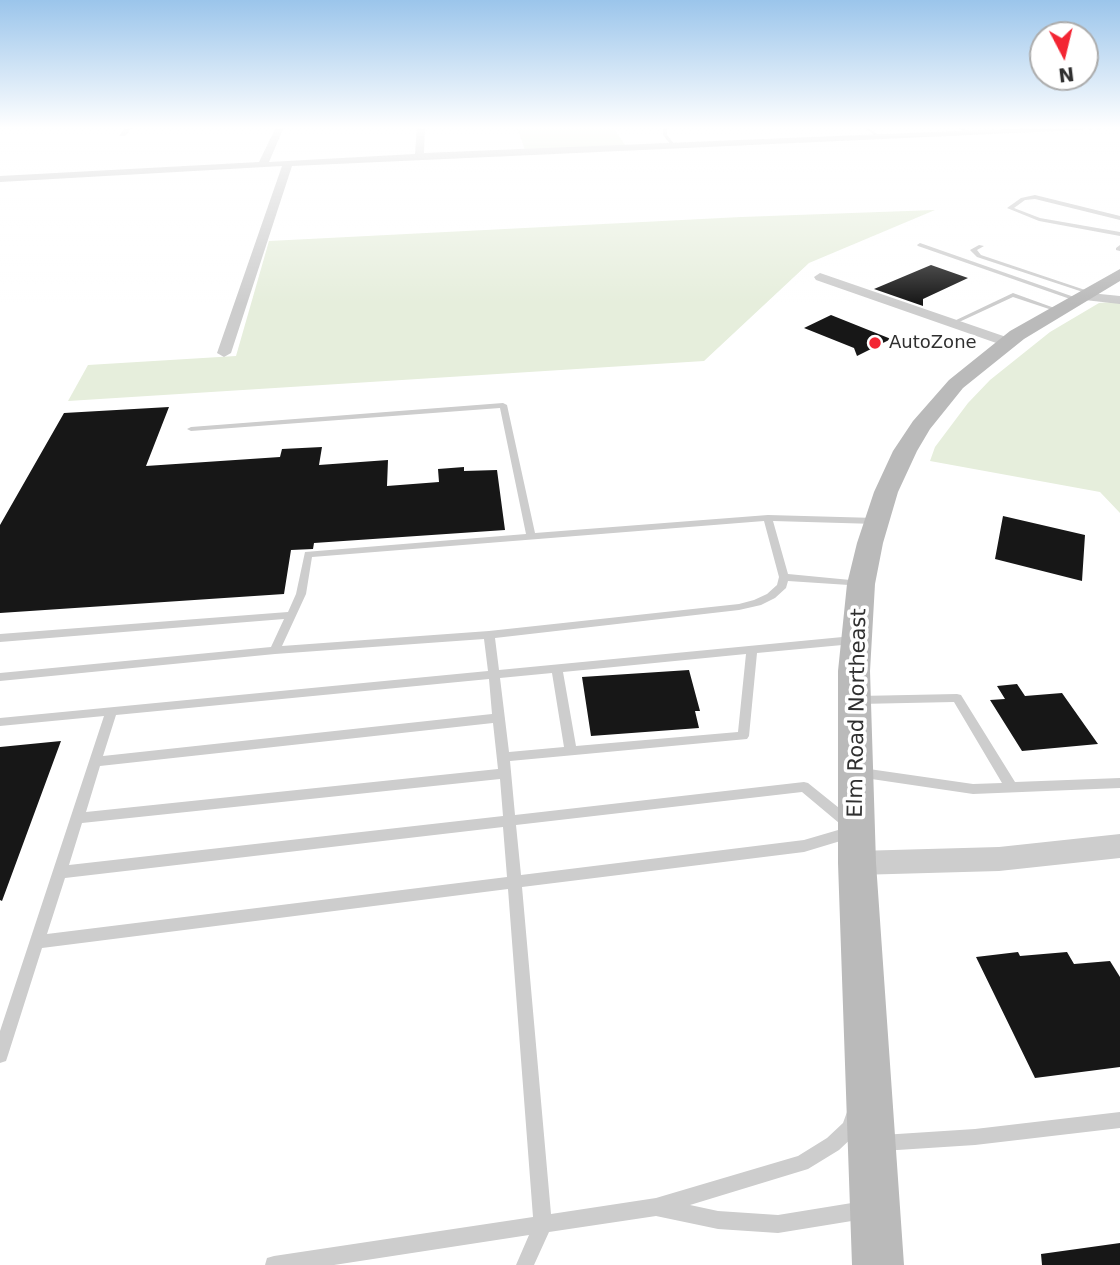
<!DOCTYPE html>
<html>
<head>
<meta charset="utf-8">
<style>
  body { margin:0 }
  #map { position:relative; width:1120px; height:1265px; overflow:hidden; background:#fff; font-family:"DejaVu Sans",sans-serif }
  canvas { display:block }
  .north { position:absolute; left:1029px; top:21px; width:70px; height:70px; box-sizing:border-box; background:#fff; border:2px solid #acacac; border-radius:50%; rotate:173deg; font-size:19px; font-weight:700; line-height:28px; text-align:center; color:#303030 }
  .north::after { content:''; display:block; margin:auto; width:24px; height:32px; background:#f32533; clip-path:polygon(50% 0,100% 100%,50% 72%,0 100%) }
</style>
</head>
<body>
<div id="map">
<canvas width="1120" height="1265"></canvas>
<div class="north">N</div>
</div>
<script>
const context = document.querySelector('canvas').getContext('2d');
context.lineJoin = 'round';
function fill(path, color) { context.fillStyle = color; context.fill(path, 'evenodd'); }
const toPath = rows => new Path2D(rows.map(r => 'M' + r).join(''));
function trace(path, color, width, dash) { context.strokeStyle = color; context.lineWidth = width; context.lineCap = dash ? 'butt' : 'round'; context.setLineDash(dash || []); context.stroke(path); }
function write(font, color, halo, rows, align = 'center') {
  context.font = font + ' "DejaVu Sans",sans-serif'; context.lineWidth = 7; context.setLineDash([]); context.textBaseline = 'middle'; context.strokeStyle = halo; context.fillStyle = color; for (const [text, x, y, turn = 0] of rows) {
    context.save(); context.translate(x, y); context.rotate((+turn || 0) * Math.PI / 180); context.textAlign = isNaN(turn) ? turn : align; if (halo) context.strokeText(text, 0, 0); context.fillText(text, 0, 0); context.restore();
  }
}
fill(toPath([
  [517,127,613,127,625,145,525,150],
  [935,210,809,263,704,361,68,401,88,365,236,356,269,241,741,217],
  [1111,302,1120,303,1120,513,1100,492,930,461,935,447,968,403,990,380,1050,332,1099,303]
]), '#e6eedc');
fill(toPath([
  [931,265,968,278,923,299,923,306,874,289],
  [831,315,891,339,857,356,854,348,804,328],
  [169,407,146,466,280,457,282,449,322,447,319,465,388,460,387,486,439,482,438,469,464,467,464,471,497,470,505,530,314,543,313,549,291,550,284,594,0,613,0,525,64,413],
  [1003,516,1085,535,1082,581,995,559],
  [689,670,700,711,695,711,699,728,591,736,582,677],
  [1017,684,1025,696,1062,693,1098,744,1022,751,990,700,1005,699,997,686],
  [61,741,2,901,0,900,0,747],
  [1018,952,1020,956,1067,952,1074,964,1110,961,1120,977,1120,1067,1035,1078,976,957],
  [1120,1243,1120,1265,1042,1265,1041,1254]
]), '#171717');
fill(toPath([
  [663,127,667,127,667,135,675,145,671,145,663,135,663,127],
  [863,127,867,127,879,135,876,136,863,127],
  [957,127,961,127,969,132,966,133,957,127],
  [1035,195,1120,216,1120,220,1035,199,1025,200,1014,208,1040,218,1120,232,1120,236,1039,221,1007,208,1021,198,1035,195],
  [920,243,1077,298,1078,299,1073,300,918,246,917,245,920,243],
  [979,245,984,246,977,250,981,255,1091,292,1086,293,977,257,970,250,979,245],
  [1120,245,1120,251,1116,250,1116,248,1120,245],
  [1013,293,1060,310,1055,311,1013,297,957,323,952,322,1013,293],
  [503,403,507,405,535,533,768,515,876,518,881,521,876,524,773,521,788,574,861,581,866,584,864,586,788,581,786,588,775,598,761,605,739,610,495,638,499,670,853,636,858,640,853,644,757,653,749,736,747,739,510,761,515,815,804,782,808,783,854,820,855,824,854,827,859,832,857,836,804,852,522,887,551,1214,656,1198,798,1156,827,1138,843,1123,847,1112,853,1110,859,1112,861,1118,855,1135,839,1150,808,1169,690,1205,718,1211,778,1215,864,1201,870,1204,873,1210,870,1216,864,1219,778,1233,718,1229,656,1216,549,1232,534,1265,516,1265,529,1235,334,1265,265,1265,267,1258,274,1256,533,1217,508,889,42,948,8,1055,6,1061,0,1063,0,1031,104,716,0,726,0,718,488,671,484,639,275,654,0,681,0,673,271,647,284,619,0,642,0,634,288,612,296,594,305,552,526,534,500,408,191,431,187,429,191,427,503,403],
  [764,521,779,577,777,585,767,594,754,600,739,604,489,631,282,646,306,594,312,557,764,521],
  [746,654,738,732,576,746,563,672,746,654],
  [552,673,564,747,509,752,500,678,552,673],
  [489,679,492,714,103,756,116,715,489,679],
  [493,723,498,769,86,812,100,766,493,723],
  [500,779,503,816,69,865,82,823,500,779],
  [802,792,845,828,804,840,521,875,516,825,802,792],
  [503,827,507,877,47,934,65,878,503,827],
  [957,694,961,695,1015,782,1120,778,1120,788,973,794,858,777,856,773,858,769,862,768,973,784,1002,783,954,702,859,704,855,703,853,700,855,697,859,696,957,694],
  [1120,1112,1120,1128,975,1145,882,1151,876,1149,874,1143,876,1137,882,1135,975,1129,1120,1112]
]), '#cdcdcd');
fill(toPath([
  [125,127,133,127,125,136,119,136,125,127],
  [276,127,284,127,269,162,415,154,417,127,425,127,424,153,1054,127,1105,127,1101,129,292,166,231,353,224,357,217,353,282,166,0,182,0,176,259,162,276,127],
  [820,273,1012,339,1014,342,1012,345,1002,345,816,280,814,277,820,273],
  [1080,292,1120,296,1120,304,1076,299,1074,296,1080,292],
  [1120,834,1120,858,999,871,857,875,848,871,844,863,848,855,857,851,999,847,1120,834]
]), '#cdcdcd');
fill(toPath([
  [1120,269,1120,281,1024,339,963,388,930,429,917,451,898,492,883,543,875,584,870,671,876,863,904,1265,852,1265,838,863,838,671,847,584,857,543,874,492,893,451,913,421,949,380,1010,331,1120,269]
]), '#bababa');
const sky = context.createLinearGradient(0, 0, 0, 304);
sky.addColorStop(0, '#9bc5eb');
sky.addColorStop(0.42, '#fff');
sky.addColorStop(1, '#ffffff00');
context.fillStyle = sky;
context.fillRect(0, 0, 1120, 304);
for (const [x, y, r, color] of [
  [875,343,7,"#f32533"]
]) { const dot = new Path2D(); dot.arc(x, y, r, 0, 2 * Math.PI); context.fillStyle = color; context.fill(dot); trace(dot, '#fff', 2.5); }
write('18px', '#303030', '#fff', [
  ["AutoZone",889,343]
], 'left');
write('21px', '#303030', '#fff', [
  ["Elm Road Northeast",858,713,-89]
]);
</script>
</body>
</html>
